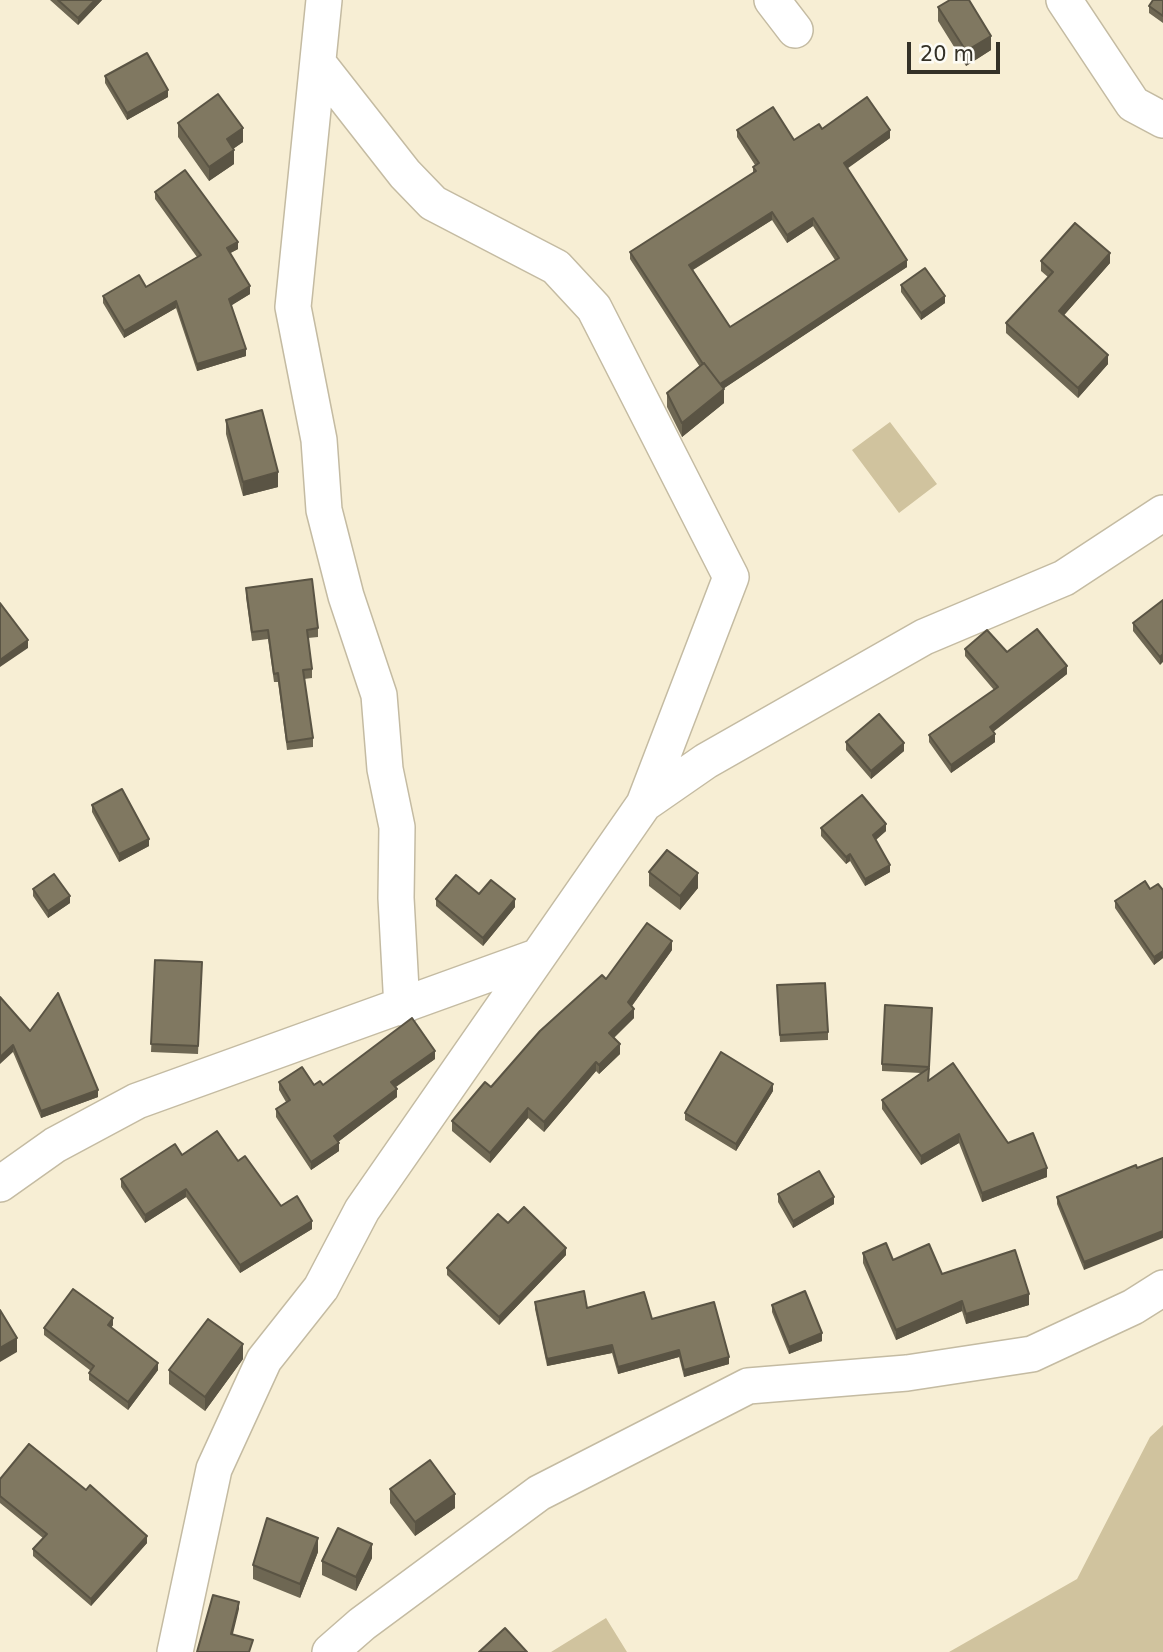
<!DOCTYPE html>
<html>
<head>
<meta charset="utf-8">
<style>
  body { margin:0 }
  #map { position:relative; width:1163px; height:1652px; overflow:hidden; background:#f7eed4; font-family:"DejaVu Sans",sans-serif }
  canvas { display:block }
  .scale { position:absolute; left:907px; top:42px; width:93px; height:32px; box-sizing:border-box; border:4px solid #343127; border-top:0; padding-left:9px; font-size:21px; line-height:24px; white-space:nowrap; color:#343127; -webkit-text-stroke:5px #fdfcf6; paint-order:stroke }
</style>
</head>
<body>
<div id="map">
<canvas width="1163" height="1652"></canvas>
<div class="scale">20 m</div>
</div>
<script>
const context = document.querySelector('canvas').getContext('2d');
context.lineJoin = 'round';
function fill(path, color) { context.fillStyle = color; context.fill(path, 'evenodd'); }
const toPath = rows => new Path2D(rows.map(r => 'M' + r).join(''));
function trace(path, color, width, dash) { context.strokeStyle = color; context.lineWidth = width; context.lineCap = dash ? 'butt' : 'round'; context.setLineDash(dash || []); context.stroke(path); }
fill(toPath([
  [890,422,937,484,899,513,852,450],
  [1163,1425,1163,1652,949,1652,1077,1579,1150,1437],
  [606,1618,627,1652,551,1652]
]), '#d0c39e');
const minor = toPath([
  [324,0,293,307,319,440,324,510,346,596,379,695,385,769,397,827,396,898,402,1008],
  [772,0,795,30],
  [1064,0,1133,104,1163,120],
  [318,63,405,174,433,203,556,267,594,308,731,577,644,804],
  [0,1184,55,1145,137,1101,536,957],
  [175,1652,214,1469,264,1360,321,1288,362,1210,644,804,706,761,924,637,1064,578,1163,513],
  [330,1652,362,1624,539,1493,748,1386,907,1373,1032,1354,1133,1307,1163,1288]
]);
trace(minor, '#c4bba2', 38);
trace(minor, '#fff', 35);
fill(toPath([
  [50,0,102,0,78,25],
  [1163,0,1163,23,1149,13,1149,6],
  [938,7,991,50,966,66,938,21],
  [105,76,168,97,127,120,105,83],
  [178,123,243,142,233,149,234,164,209,181,178,137],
  [822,129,890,138,847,168,907,267,724,388,724,403,682,437,667,407,667,393,700,367,630,259,630,252,753,173,753,167,755,165,737,137,737,130,794,140],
  [772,220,787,243,813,226,835,260,730,327,693,270],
  [155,192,238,249,230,253,250,294,231,305,246,356,197,371,176,308,124,338,103,303,103,296,146,287,197,257,155,199],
  [1041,261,1110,263,1064,315,1108,364,1078,398,1006,333,1006,323,1048,277,1041,271],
  [901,285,945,303,921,320,901,292],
  [226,420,278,487,243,496,226,434],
  [246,588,318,628,318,637,308,638,312,669,312,678,304,679,313,738,313,747,287,750,278,682,274,682,268,639,252,641,246,597],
  [1163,600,1160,665,1133,631,1133,623],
  [965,649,1007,652,1067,674,993,732,995,742,951,773,929,742,929,735,994,690,965,656],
  [846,742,904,751,871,779,846,750],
  [92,805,149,846,119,862,92,812],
  [821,828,886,831,876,840,890,872,865,886,850,861,846,864,821,836],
  [649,872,698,888,680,910,649,886],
  [33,889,70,903,48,918,33,896],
  [1150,889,1163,890,1163,958,1154,965,1115,908,1115,901],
  [479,894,515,907,483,946,436,906,436,899],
  [672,950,632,1006,634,1018,614,1038,620,1054,599,1074,596,1071,544,1132,528,1118,490,1163,452,1131,452,1121,491,1087,606,979],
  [155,960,202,962,198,1054,151,1052],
  [777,992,828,1032,828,1040,780,1042],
  [0,997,30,1031,98,1097,41,1118,13,1052],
  [932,1008,928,1080,1008,1143,1047,1177,982,1202,959,1143,921,1165,882,1109,882,1100,921,1073,882,1071,882,1064],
  [435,1059,396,1087,397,1097,338,1142,339,1151,311,1170,276,1117,276,1109,286,1102,279,1090,279,1082,314,1085,323,1085],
  [773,1091,736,1151,685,1120,685,1113],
  [182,1155,238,1161,281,1206,312,1229,240,1273,186,1197,145,1223,121,1187,121,1179],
  [1137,1168,1084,1270,1057,1204,1057,1197],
  [778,1194,834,1204,793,1228,778,1202],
  [508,1223,566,1255,499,1325,447,1275,447,1268],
  [863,1253,893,1260,942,1274,1029,1305,966,1324,962,1311,896,1340,863,1263],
  [535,1302,587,1308,652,1319,729,1364,684,1377,679,1357,618,1374,612,1353,547,1366,535,1309],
  [772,1305,822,1341,789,1354,772,1312],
  [113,1325,111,1328,158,1370,128,1410,89,1380,89,1373,91,1371,44,1335,44,1328],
  [243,1359,205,1411,169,1384,169,1370],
  [0,1479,147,1543,91,1606,33,1556,33,1549,43,1538,0,1503],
  [390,1489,455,1508,415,1536,390,1503],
  [318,1552,300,1598,253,1579,253,1565],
  [372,1558,356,1591,322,1575,322,1561]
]), '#6e6753');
fill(toPath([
  [95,0,102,0,78,25,78,18],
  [991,36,991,50,966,66,966,51],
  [168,90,168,97,127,120,127,113],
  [243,128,243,142,227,153,227,139],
  [890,130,890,138,844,171,844,163],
  [234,150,234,164,209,181,209,167],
  [772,212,772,220,689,272,689,265],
  [813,218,813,226,787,243,787,235],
  [238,242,238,249,227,255,227,248],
  [1110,253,1110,263,1059,321,1059,311],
  [907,260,907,267,717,393,717,386],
  [250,286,250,294,229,307,229,299],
  [945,296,945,303,921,320,921,313],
  [176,301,176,308,124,338,124,331],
  [246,349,246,356,197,371,197,364],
  [1108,355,1108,364,1078,398,1078,388],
  [724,389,724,403,682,437,682,423],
  [278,472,278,487,243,496,243,482],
  [28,640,28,648,0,667,0,660],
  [1163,654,1163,662,1160,665,1160,657],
  [1067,666,1067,674,990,734,990,727],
  [995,734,995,742,951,773,951,765],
  [904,743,904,751,871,779,871,771],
  [886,824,886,831,873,842,873,835],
  [149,839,149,846,119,862,119,854],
  [850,854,850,861,846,864,846,857],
  [890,865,890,872,865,886,865,879],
  [698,873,698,888,680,910,680,896],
  [70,896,70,903,48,918,48,911],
  [515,899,515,907,483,946,483,938],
  [672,941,672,950,628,1011,628,1002],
  [1163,951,1163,958,1154,965,1154,957],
  [634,1009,634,1018,609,1042,609,1033],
  [620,1044,620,1054,599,1074,599,1065],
  [13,1045,13,1052,0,1064,0,1057],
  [435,1051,435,1059,391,1090,391,1082],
  [596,1062,596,1071,544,1132,544,1122],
  [773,1084,773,1091,736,1151,736,1144],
  [397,1089,397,1097,334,1145,334,1136],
  [98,1090,98,1097,41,1118,41,1111],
  [528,1108,528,1118,490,1163,490,1153],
  [959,1134,959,1143,921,1165,921,1156],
  [339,1143,339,1151,311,1170,311,1162],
  [1047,1168,1047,1177,982,1202,982,1193],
  [186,1189,186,1197,145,1223,145,1215],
  [834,1197,834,1204,793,1228,793,1221],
  [312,1221,312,1229,240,1273,240,1265],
  [1163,1231,1163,1238,1084,1270,1084,1262],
  [566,1248,566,1255,499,1325,499,1317],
  [1029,1294,1029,1305,966,1324,966,1314],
  [962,1301,962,1311,896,1340,896,1330],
  [113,1318,113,1325,108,1332,108,1325],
  [822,1333,822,1341,789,1354,789,1347],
  [17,1338,17,1352,0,1362,0,1348],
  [243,1344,243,1359,205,1411,205,1397],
  [612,1345,612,1353,547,1366,547,1359],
  [679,1350,679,1357,618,1374,618,1367],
  [729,1357,729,1364,684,1377,684,1370],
  [158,1363,158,1370,128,1410,128,1402],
  [455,1494,455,1508,415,1536,415,1522],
  [147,1536,147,1543,91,1606,91,1599],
  [318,1538,318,1552,300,1598,300,1584],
  [372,1544,372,1558,356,1591,356,1577],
  [239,1602,239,1609,231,1642,231,1634]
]), '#5a5444');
const building = toPath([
  [58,0,95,0,78,18,58,0],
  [950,0,969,0,991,36,966,51,938,7,950,0],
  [1153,0,1163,0,1163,16,1149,6,1153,0],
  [147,53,168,90,127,113,105,76,147,53],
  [218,94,243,128,227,139,234,150,209,167,178,123,218,94],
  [867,97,890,130,844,163,907,260,720,384,704,363,703,364,630,252,756,171,753,167,759,163,737,130,773,107,794,140,819,124,822,129,867,97],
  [772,212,787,235,813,218,839,258,730,327,689,265,772,212],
  [185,170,238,242,227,248,250,286,229,299,246,349,197,364,176,301,124,331,103,296,139,275,146,287,201,255,155,192,185,170],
  [1075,223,1110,253,1059,311,1108,355,1078,388,1006,323,1053,272,1041,261,1075,223],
  [925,268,945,296,921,313,901,285,925,268],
  [704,363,724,389,682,423,667,393,704,363],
  [262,410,278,472,243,482,226,420,262,410],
  [312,579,318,628,307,630,312,669,303,670,313,738,287,742,278,673,274,674,268,630,252,632,246,588,312,579],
  [1163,600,1163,654,1160,657,1133,623,1163,600],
  [0,603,28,640,0,660,0,603],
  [1037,629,1067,666,990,727,995,734,951,765,929,735,998,687,965,649,987,630,1007,652,1037,629],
  [879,714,904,743,871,771,846,742,879,714],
  [122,789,149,839,119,854,92,805,122,789],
  [862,795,886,824,873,835,890,865,865,879,850,854,846,857,821,828,862,795],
  [667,850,698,873,680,896,649,872,667,850],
  [54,874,70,896,48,911,33,889,54,874],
  [456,875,479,894,491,880,515,899,483,938,436,899,456,875],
  [1145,881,1150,889,1158,884,1163,890,1163,951,1154,957,1115,901,1145,881],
  [647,923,672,941,628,1002,634,1009,609,1033,620,1044,599,1065,596,1062,544,1122,528,1108,490,1153,452,1121,485,1082,491,1087,540,1031,602,975,606,979,647,923],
  [155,960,202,962,198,1046,151,1044,155,960],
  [825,983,828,1032,780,1035,777,985,825,983],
  [58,993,98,1090,41,1111,13,1045,0,1057,0,997,30,1031,58,993],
  [885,1005,932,1008,929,1067,882,1064,885,1005],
  [412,1018,435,1051,391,1082,397,1089,334,1136,339,1143,311,1162,276,1109,290,1100,279,1082,302,1067,314,1085,320,1081,323,1085,412,1018],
  [721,1052,773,1084,736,1144,685,1113,721,1052],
  [953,1063,1008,1143,1033,1133,1047,1168,982,1193,959,1134,921,1156,882,1100,929,1068,928,1081,953,1063],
  [217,1131,238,1161,245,1156,281,1206,297,1196,312,1221,240,1265,186,1189,145,1215,121,1179,175,1144,182,1155,217,1131],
  [1163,1158,1163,1231,1084,1262,1057,1197,1136,1165,1137,1168,1163,1158],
  [819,1171,834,1197,793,1221,778,1194,819,1171],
  [524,1207,566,1248,499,1317,447,1268,498,1214,508,1223,524,1207],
  [886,1243,893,1260,929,1244,942,1274,1015,1250,1029,1294,966,1314,962,1301,896,1330,863,1253,886,1243],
  [73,1289,113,1318,108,1325,158,1363,128,1402,89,1373,94,1366,44,1328,73,1289],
  [584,1291,587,1308,644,1292,652,1319,714,1302,729,1357,684,1370,679,1350,618,1367,612,1345,547,1359,535,1302,584,1291],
  [805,1291,822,1333,789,1347,772,1305,805,1291],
  [0,1310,17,1338,0,1348,0,1310],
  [208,1319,243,1344,205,1397,169,1370,208,1319],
  [29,1444,86,1490,90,1485,147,1536,91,1599,33,1549,47,1534,0,1496,0,1479,29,1444],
  [430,1460,455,1494,415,1522,390,1489,430,1460],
  [267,1518,318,1538,300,1584,253,1565,267,1518],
  [338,1528,372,1544,356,1577,322,1561,338,1528],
  [213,1595,239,1602,231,1634,253,1640,249,1652,197,1652,213,1595],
  [505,1628,527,1652,479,1652,505,1628]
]);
fill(building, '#807861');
trace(building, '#5a5444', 2);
</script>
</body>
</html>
